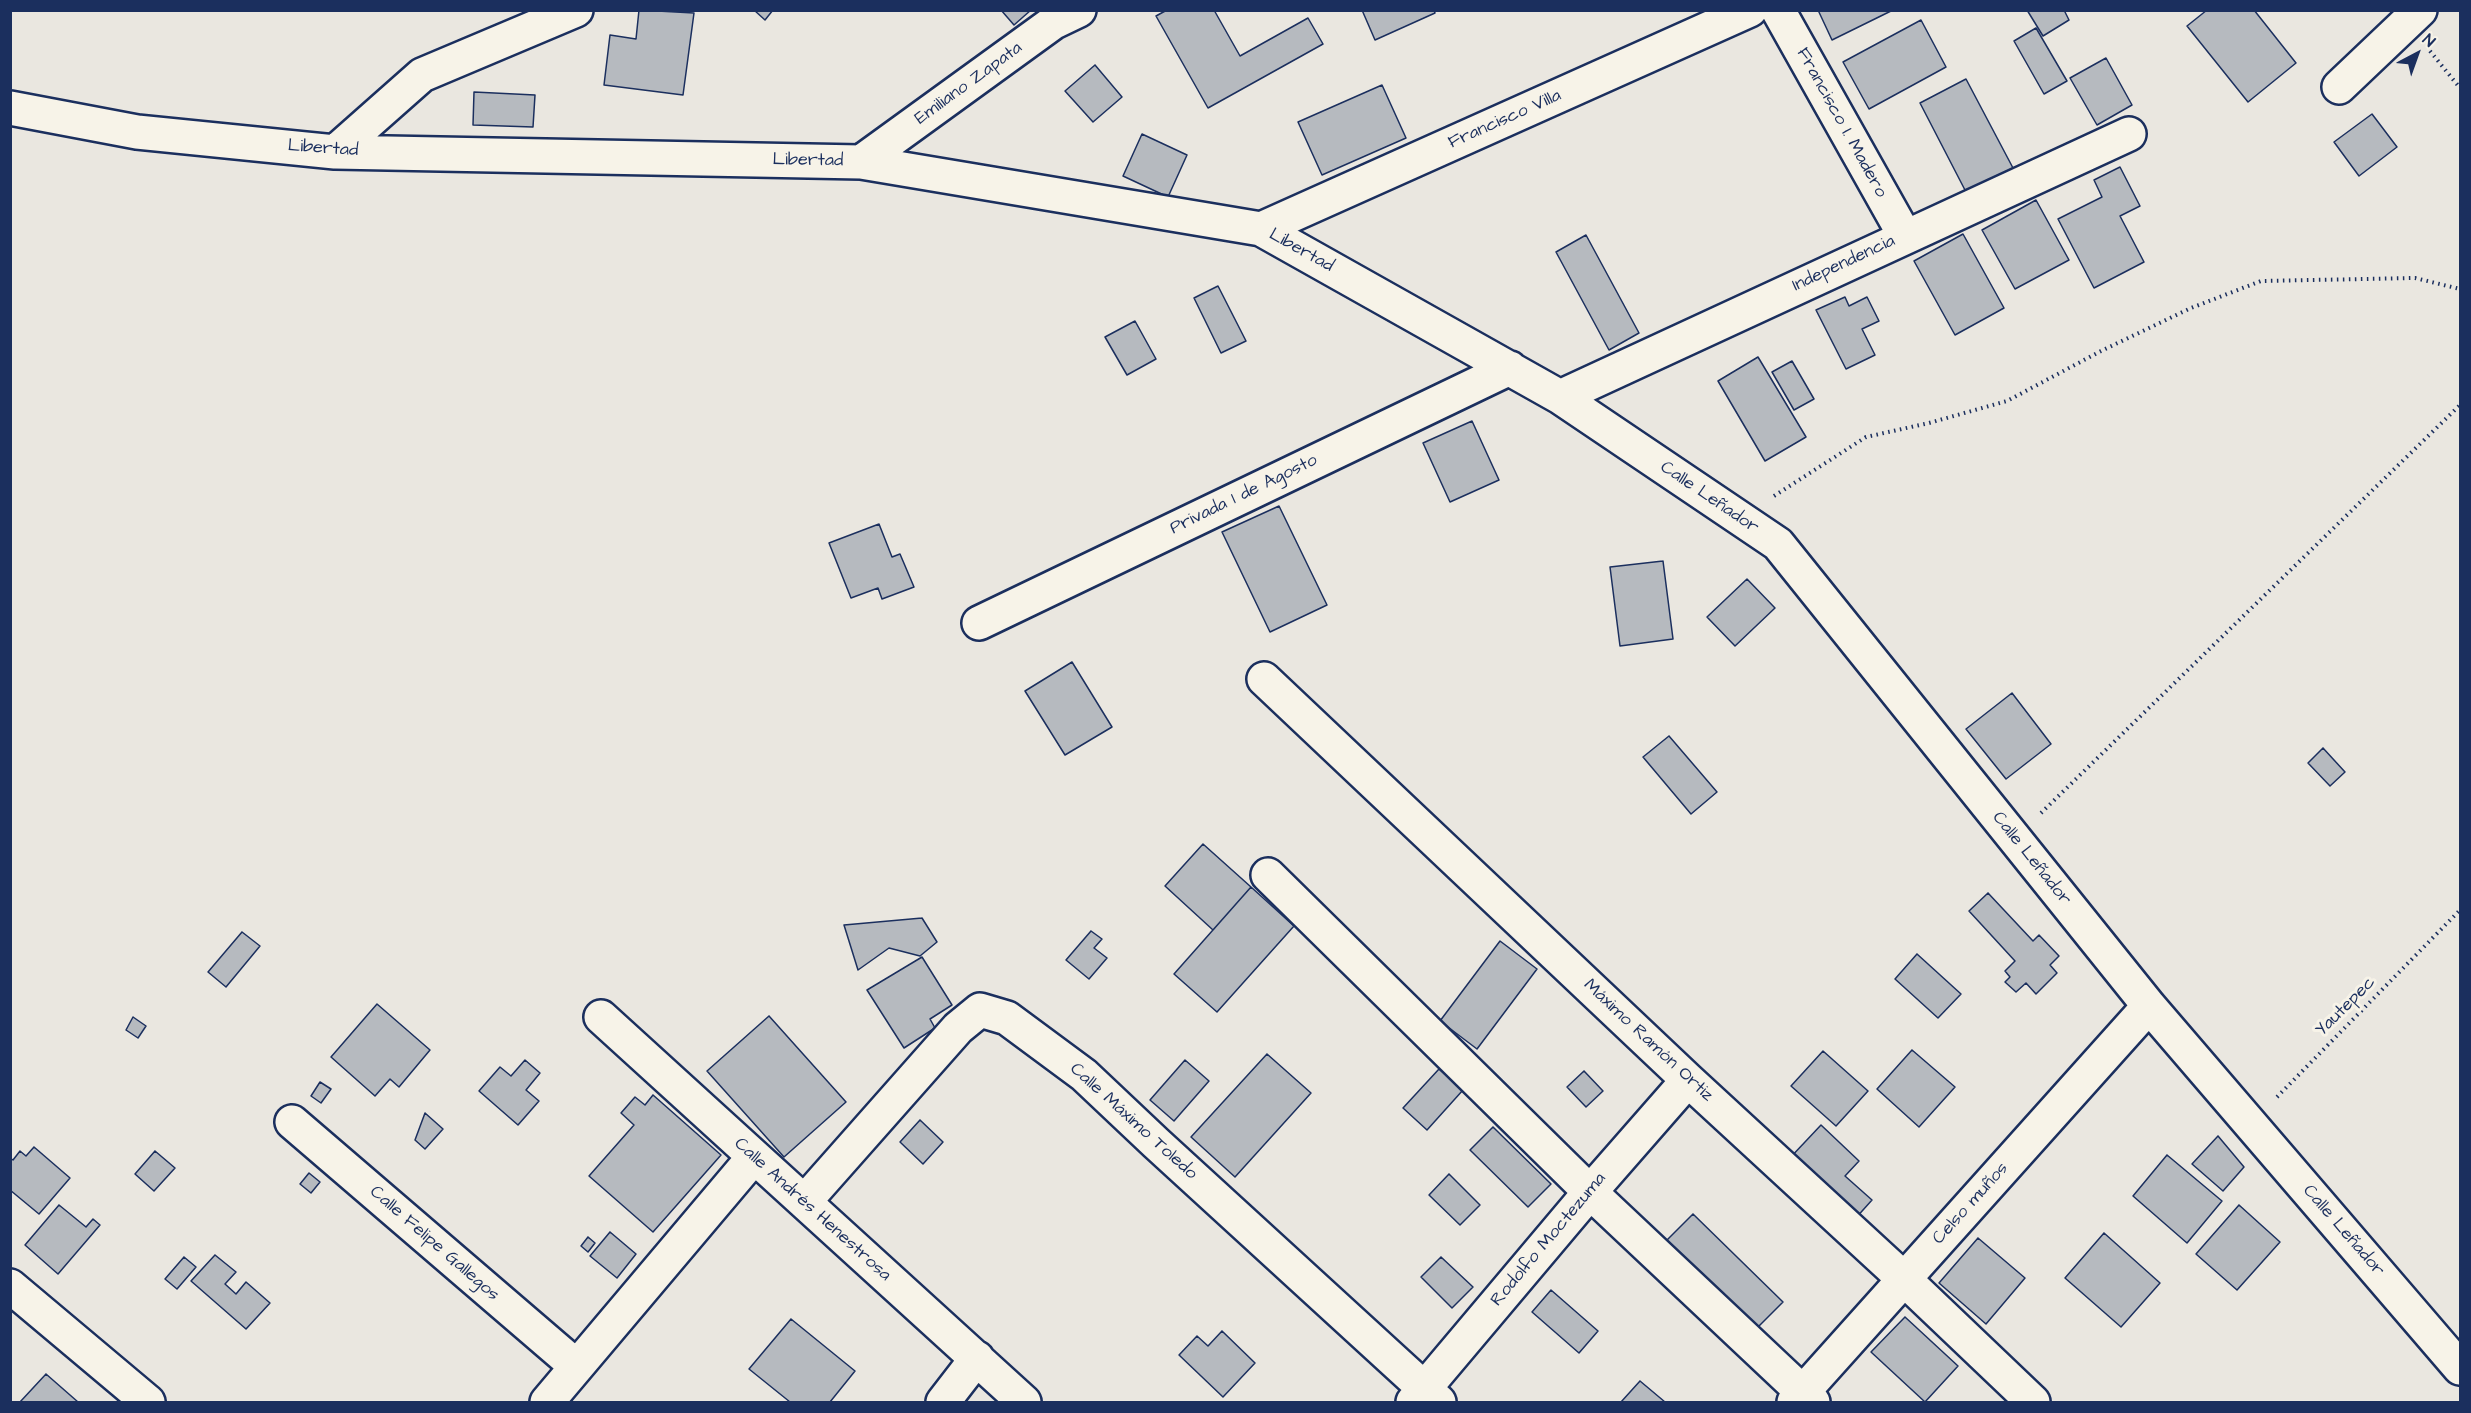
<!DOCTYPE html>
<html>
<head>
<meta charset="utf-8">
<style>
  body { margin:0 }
  #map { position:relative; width:2471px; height:1413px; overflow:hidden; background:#eae7e0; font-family:"Architects Daughter",sans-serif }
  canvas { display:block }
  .frame { position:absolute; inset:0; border:12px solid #1b2f5e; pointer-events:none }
  .north { position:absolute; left:2387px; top:24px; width:60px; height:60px; -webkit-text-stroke:4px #f7f3e8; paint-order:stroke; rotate:41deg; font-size:16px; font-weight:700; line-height:24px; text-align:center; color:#1b2f5e }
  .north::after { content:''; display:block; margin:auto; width:21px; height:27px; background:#1b2f5e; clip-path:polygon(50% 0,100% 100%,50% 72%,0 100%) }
</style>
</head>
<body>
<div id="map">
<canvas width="2471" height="1413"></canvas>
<div class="frame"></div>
<div class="north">N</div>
</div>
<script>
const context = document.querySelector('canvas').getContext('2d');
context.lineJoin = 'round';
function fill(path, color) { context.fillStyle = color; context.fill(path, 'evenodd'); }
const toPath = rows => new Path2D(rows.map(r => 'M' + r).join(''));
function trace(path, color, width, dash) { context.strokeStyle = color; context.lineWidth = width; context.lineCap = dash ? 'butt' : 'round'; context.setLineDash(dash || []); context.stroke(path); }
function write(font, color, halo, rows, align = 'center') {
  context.font = font + ' "Architects Daughter",sans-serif'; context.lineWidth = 6; context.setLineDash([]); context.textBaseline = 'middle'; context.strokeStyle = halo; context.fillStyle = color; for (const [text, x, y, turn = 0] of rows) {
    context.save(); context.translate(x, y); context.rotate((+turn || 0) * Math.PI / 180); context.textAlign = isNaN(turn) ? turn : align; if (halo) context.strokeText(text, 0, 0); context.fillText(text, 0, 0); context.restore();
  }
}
const building = toPath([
  [639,10,694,13,683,95,604,85,610,35,636,39,639,10],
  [754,10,773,10,765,20,754,10],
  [1001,10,1031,10,1014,25,1001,10],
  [1167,10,1214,10,1240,56,1308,18,1323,44,1208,108,1156,16,1167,10],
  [1362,10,1434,10,1435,13,1375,40,1362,10],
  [1818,10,1893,10,1832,40,1818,10],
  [2027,10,2064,10,2069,20,2043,36,2027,10],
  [2207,10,2254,10,2296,63,2248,102,2187,26,2207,10],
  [1921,20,1946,67,1869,109,1843,62,1921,20],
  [2036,28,2067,81,2044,94,2014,41,2036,28],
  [2106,58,2132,105,2097,125,2070,78,2106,58],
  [1095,65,1122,97,1093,122,1065,91,1095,65],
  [1966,79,2013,168,1966,192,1920,103,1966,79],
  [1382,85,1406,138,1322,175,1298,122,1382,85],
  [474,92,535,95,533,127,473,125,474,92],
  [2372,114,2397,147,2359,176,2334,142,2372,114],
  [1142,134,1187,155,1168,197,1123,176,1142,134],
  [2120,167,2140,206,2120,216,2144,262,2094,288,2058,219,2102,197,2094,180,2120,167],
  [2036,200,2069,260,2015,289,1982,230,2036,200],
  [1963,234,2004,308,1955,335,1914,261,1963,234],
  [1586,235,1639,333,1609,350,1556,252,1586,235],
  [1218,286,1246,341,1221,353,1194,298,1218,286],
  [1845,297,1849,306,1867,297,1879,321,1862,329,1875,355,1846,369,1816,310,1845,297],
  [1135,321,1156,359,1127,375,1105,337,1135,321],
  [1758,357,1806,437,1765,461,1718,381,1758,357],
  [1792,361,1814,399,1794,410,1772,372,1792,361],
  [1472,421,1499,480,1450,502,1423,443,1472,421],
  [1279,506,1327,605,1270,632,1222,532,1279,506],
  [879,524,892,557,900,554,914,587,882,599,878,588,851,598,829,543,879,524],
  [1663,561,1673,639,1620,646,1610,567,1663,561],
  [1747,579,1775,608,1735,646,1707,617,1747,579],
  [1072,662,1112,727,1065,755,1025,691,1072,662],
  [2012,693,2051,744,2006,779,1966,729,2012,693],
  [1669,736,1717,792,1691,814,1643,757,1669,736],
  [2323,748,2345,772,2330,786,2308,763,2323,748],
  [1203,844,1251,887,1213,930,1165,886,1203,844],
  [1251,887,1294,926,1217,1012,1174,974,1251,887],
  [1988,893,2033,941,2039,935,2059,956,2050,965,2057,973,2036,994,2026,983,2016,992,2005,982,2010,977,2005,971,2015,961,1969,911,1988,893],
  [922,918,937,942,920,956,889,948,858,970,844,925,922,918],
  [1091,931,1102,939,1094,948,1107,958,1089,979,1066,960,1091,931],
  [242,932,260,946,226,987,208,972,242,932],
  [1500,941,1537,969,1477,1049,1440,1021,1500,941],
  [1917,954,1961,994,1938,1018,1895,979,1917,954],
  [922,957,952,1005,930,1019,935,1028,904,1048,867,990,922,957],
  [377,1004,430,1050,399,1087,390,1079,375,1096,331,1057,377,1004],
  [769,1016,846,1102,784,1157,707,1071,769,1016],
  [133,1017,146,1026,138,1038,126,1030,133,1017],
  [1912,1050,1955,1087,1919,1127,1877,1089,1912,1050],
  [1823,1051,1868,1091,1836,1126,1791,1086,1823,1051],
  [1267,1054,1311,1093,1235,1177,1191,1137,1267,1054],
  [525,1060,540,1073,526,1090,539,1101,518,1125,479,1091,500,1067,511,1076,525,1060],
  [1185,1060,1209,1081,1174,1121,1150,1100,1185,1060],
  [1439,1069,1463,1090,1427,1130,1403,1108,1439,1069],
  [1584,1071,1603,1091,1586,1107,1567,1087,1584,1071],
  [320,1082,331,1089,321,1103,311,1096,320,1082],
  [653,1095,721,1155,653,1232,589,1176,634,1125,621,1113,635,1097,645,1105,653,1095],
  [425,1113,443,1129,425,1149,415,1140,425,1113],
  [920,1120,943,1142,923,1164,900,1142,920,1120],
  [1821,1125,1859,1161,1845,1176,1872,1200,1854,1220,1788,1160,1821,1125],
  [1493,1127,1551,1184,1528,1207,1470,1150,1493,1127],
  [2218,1136,2244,1167,2223,1191,2192,1164,2218,1136],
  [34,1147,70,1178,39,1214,10,1190,10,1158,13,1160,20,1151,26,1156,34,1147],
  [155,1151,175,1168,154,1191,135,1174,155,1151],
  [2167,1155,2222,1201,2187,1243,2133,1196,2167,1155],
  [309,1173,320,1182,311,1193,300,1184,309,1173],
  [1449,1174,1480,1205,1460,1225,1429,1195,1449,1174],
  [59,1205,86,1227,93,1219,100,1225,58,1274,25,1245,59,1205],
  [2239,1205,2280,1242,2237,1290,2196,1254,2239,1205],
  [1693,1214,1783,1302,1754,1331,1665,1242,1693,1214],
  [610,1232,636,1254,617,1278,590,1256,610,1232],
  [2104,1233,2160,1283,2121,1327,2065,1278,2104,1233],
  [588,1237,595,1243,588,1252,581,1246,588,1237],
  [1978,1238,2025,1278,1986,1324,1939,1283,1978,1238],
  [215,1255,236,1272,225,1284,236,1294,246,1282,270,1303,246,1329,191,1281,215,1255],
  [184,1257,196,1267,177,1289,165,1279,184,1257],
  [1441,1257,1473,1287,1452,1308,1421,1277,1441,1257],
  [1551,1290,1598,1331,1579,1353,1532,1312,1551,1290],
  [1905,1317,1958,1366,1925,1402,1871,1352,1905,1317],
  [791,1319,855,1371,830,1402,790,1402,749,1369,791,1319],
  [1222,1331,1255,1363,1223,1397,1179,1355,1197,1336,1208,1346,1222,1331],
  [46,1374,78,1402,20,1402,46,1374],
  [1640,1381,1665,1402,1621,1402,1640,1381]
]);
fill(building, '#b6babf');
trace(building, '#1b2f5e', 1.5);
const minor = toPath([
  [1778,10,1905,236],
  [2339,87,2420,10],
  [10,108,137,132,335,152,861,162,1261,229,1560,397,1778,544,2149,1006,2460,1368],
  [335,152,422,75,576,10],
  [861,162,1054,22,1079,10],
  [1261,229,1750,10],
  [1560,397,2129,134],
  [979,623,1510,368],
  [1264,679,1688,1080,1904,1279,2033,1402],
  [1268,875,1590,1192,1813,1402],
  [601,1017,1024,1402],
  [292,1122,576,1366],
  [805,1201,958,1028,980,1010,1007,1018,1084,1075,1156,1143,1439,1402],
  [10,1286,148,1402],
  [547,1402,753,1158],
  [943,1402,977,1358],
  [1413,1402,1590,1192,1688,1080],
  [1794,1402,2149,1006]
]);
trace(minor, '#1b2f5e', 38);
trace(toPath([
  [2430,51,2460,88],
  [1774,496,1866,437,1929,423,2007,401,2101,351,2191,308,2261,281,2415,278,2460,289],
  [2041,813,2460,405],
  [2277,1097,2460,910]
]), '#1b2f5e', 4, [1.5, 4.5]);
trace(minor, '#f7f3e8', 33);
write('18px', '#1b2f5e', '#f7f3e8', [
  ["Emiliano Zapata",969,84,-36],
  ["Francisco Villa",1505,120,-24],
  ["Francisco I. Madero",1841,123,61],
  ["Libertad",323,149,4],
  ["Libertad",808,161,1],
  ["Libertad",1301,251,29],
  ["Independencia",1844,264,-25],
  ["Privada 1 de Agosto",1244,495,-26],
  ["Calle Leñador",1709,498,34],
  ["Calle Leñador",2031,859,51],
  ["Yautepec",2346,1007,-45],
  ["Máximo Ramón Ortiz",1648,1041,43],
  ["Calle Máximo Toledo",1133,1122,42],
  ["Celso muños",1971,1204,-48],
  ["Calle Andrés Henestrosa",812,1210,42],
  ["Calle Leñador",2343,1231,49],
  ["Rodolfo Moctezuma",1549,1240,-50],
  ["Calle Felipe Gallegos",434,1244,41]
]);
</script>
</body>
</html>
